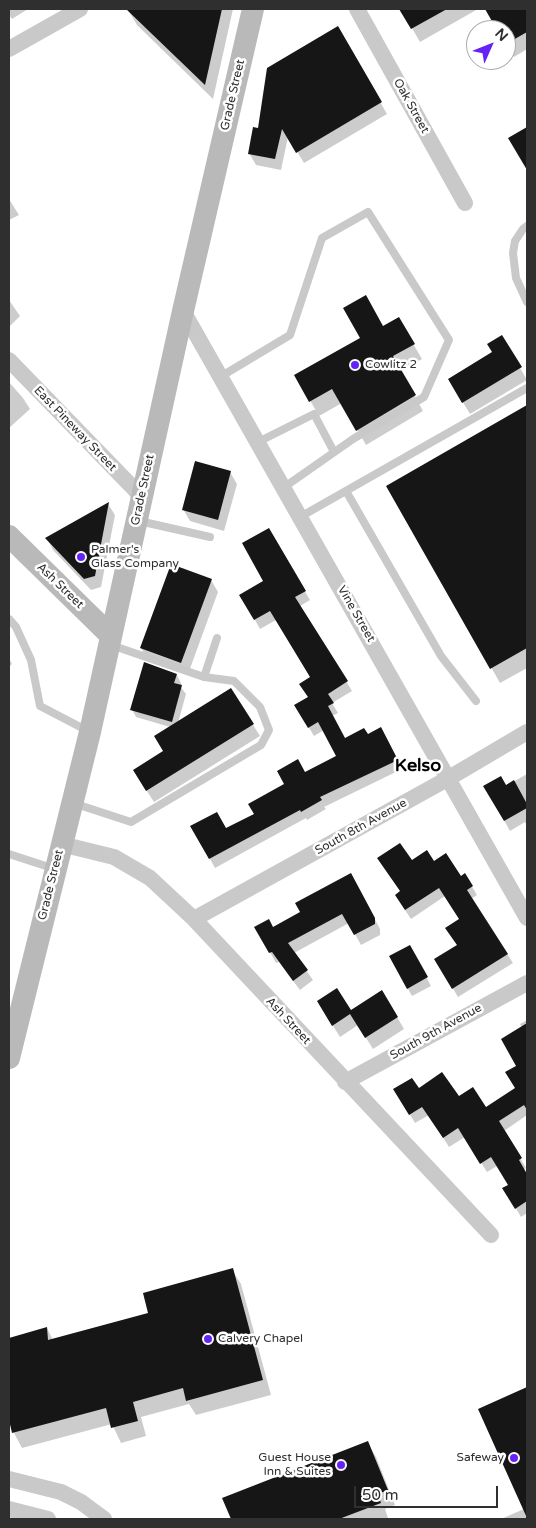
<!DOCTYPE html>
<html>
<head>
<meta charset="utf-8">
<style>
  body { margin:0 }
  #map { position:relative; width:536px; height:1528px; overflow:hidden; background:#fff; font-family:"Varela Round",sans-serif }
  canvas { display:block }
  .frame { position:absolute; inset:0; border:10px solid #2f2f2f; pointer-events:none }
  .north { position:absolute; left:466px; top:20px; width:50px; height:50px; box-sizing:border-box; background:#fff; border:1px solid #acacac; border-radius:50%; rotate:46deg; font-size:14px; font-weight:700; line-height:20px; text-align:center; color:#2f2f2f }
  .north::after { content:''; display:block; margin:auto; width:18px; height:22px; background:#6623f5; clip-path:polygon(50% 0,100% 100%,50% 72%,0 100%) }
  .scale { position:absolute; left:354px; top:1486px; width:144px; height:22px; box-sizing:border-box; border:2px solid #2f2f2f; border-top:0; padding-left:6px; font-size:15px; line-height:18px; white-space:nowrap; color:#2f2f2f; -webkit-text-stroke:4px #fff; paint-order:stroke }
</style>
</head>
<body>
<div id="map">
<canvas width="536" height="1528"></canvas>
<div class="frame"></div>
<div class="north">N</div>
<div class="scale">50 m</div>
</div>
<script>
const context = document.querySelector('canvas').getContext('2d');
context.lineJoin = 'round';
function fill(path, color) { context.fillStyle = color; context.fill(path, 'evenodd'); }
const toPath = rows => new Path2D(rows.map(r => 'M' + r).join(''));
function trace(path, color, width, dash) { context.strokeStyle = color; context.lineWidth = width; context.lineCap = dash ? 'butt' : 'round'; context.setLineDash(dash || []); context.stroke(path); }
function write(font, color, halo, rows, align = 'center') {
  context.font = font + ' "Varela Round",sans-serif'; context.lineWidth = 5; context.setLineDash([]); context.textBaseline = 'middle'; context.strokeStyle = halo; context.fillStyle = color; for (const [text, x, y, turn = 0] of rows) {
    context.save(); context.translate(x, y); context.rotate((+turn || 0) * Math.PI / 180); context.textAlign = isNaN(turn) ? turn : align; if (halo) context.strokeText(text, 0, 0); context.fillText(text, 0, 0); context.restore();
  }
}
fill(toPath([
  [9,9,28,9,12,19,9,15],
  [130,9,233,9,213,99,137,25,128,10],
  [401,9,478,9,420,42],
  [486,9,527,9,527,49,514,57,506,43,506,30,499,30],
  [338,28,387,114,304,163,288,137,281,170,256,165,249,153,259,130],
  [9,199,19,215,9,220],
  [9,300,20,316,9,327],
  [398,318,422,359,401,371,423,411,366,445,342,403,319,416,296,376],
  [502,337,527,380,470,414,449,379,493,353],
  [9,382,23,398,30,409,9,428],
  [527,407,527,668,500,683,388,486],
  [230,472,237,484,224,531,190,521,183,509],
  [108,504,115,515,101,587,91,590,53,550,47,538],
  [268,530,310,600,300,606,352,691,332,703,338,713,332,716,345,739,368,736,385,738,402,769,324,807,326,809,307,820,306,818,215,868,192,826,225,830,255,814,305,773,337,757,324,730,314,736,296,706,309,698,312,677,276,620,260,629,241,595,265,581],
  [211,580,218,592,188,674,148,660,141,648],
  [9,658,12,664,9,667],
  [177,675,181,683,180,686,186,694,178,723,231,690,260,736,154,802,141,782,165,752,170,727,136,717,132,709],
  [527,774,527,826,525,822,510,831,485,786,506,786],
  [411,862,433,862,460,878,465,875,477,895,471,899,513,963,458,997,436,960,458,946,452,938,460,920,445,896,411,919,401,904,401,892],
  [357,885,380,929,380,935,361,945,349,923,294,953,313,980,300,990,279,962,276,963,256,927,273,929],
  [409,946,431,986,412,996,390,957],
  [350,1012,397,1017,404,1029,373,1049,358,1025,340,1037,325,1013],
  [527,1020,527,1115,504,1131,526,1168,523,1170,527,1176,527,1213,521,1217,504,1188,509,1185,497,1166,487,1172,465,1137,449,1147,429,1115,415,1123,395,1090,418,1090,459,1098,485,1109,516,1089,522,1028,520,1024],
  [232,1270,241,1284,271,1395,196,1415,189,1404,141,1417,146,1436,121,1443,112,1424,22,1448,14,1433,9,1415,9,1339,47,1328,53,1340,150,1313],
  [527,1388,527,1519,501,1519,524,1509,479,1409],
  [367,1442,376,1457,395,1505,385,1509,388,1518,385,1519,232,1519,224,1498]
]), '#0003');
fill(toPath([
  [126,9,222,9,205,85],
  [399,9,447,9,411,29],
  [485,9,527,9,527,32,506,44,506,30,497,30],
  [338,26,382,102,296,153,282,129,275,159,248,154,253,127,258,128,267,68],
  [527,127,527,170,508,138],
  [366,295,383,326,399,317,415,344,393,356,416,395,356,431,332,389,309,402,294,375,360,338,343,308],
  [502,335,522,367,462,403,448,379,492,352,487,344],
  [527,405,527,648,490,669,386,486],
  [195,461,231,471,218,520,182,510],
  [109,502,95,576,84,579,45,538],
  [269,528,306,591,295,597,348,681,328,694,334,703,328,706,345,738,364,728,368,734,381,727,398,760,320,797,322,800,301,812,300,810,209,859,190,826,217,812,226,828,254,814,248,804,284,784,277,771,298,759,305,772,336,756,318,722,308,728,294,705,308,697,299,684,310,677,270,611,254,620,239,595,263,581,242,543],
  [171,564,212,579,181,663,140,648],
  [144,662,177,674,174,683,182,685,172,722,130,710],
  [231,688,254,724,146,791,133,770,163,751,154,736],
  [501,776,506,785,514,780,527,804,527,808,504,821,483,786],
  [400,843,412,860,427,850,434,861,446,853,461,876,465,873,473,886,467,890,508,954,452,989,434,959,457,945,445,928,459,919,439,888,405,910,395,895,400,891,377,858],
  [351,873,375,918,375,924,354,935,342,914,288,943,308,970,293,981,272,952,269,953,254,927,269,919,273,927,300,912,295,903],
  [410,945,428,977,407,989,389,956],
  [337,988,351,1010,382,990,398,1017,365,1038,350,1014,332,1026,317,1001],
  [527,1023,527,1110,524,1105,499,1121,522,1158,519,1160,527,1174,527,1201,515,1209,502,1188,508,1185,491,1157,480,1164,458,1128,443,1138,422,1107,409,1115,393,1089,412,1078,419,1088,442,1072,459,1096,473,1087,486,1107,515,1088,505,1072,516,1066,501,1039],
  [233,1268,263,1380,186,1401,183,1388,133,1402,138,1421,111,1428,106,1408,12,1433,9,1420,9,1338,47,1327,48,1340,148,1313,143,1293],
  [527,1387,527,1518,478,1409],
  [368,1441,388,1490,378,1494,381,1503,339,1519,231,1519,222,1498]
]), '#161616');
trace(toPath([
  [527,226,523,229,515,241,513,253,516,278,527,302],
  [220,377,290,335,322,238,368,212,449,340,424,397,353,439,283,488],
  [258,442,314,414,334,452],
  [346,491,441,656,476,701],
  [300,517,527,388],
  [139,521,210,537],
  [9,619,16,627,31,660,40,706,88,731],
  [111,645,204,677,217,638],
  [73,803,131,822,261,745,269,730,260,707,234,681,204,677],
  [9,854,55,869]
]), '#c9c9c9', 8);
trace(toPath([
  [357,9,465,203],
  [9,49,80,9],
  [183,311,527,918],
  [9,360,142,497],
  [61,844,114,857,150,878,194,919,491,1235],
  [194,919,449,778,527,732],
  [345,1082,527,983],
  [9,1479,61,1492,81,1502,104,1519],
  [9,1509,48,1519]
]), '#c9c9c9', 16);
trace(toPath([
  [9,536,111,636],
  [9,1058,90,732,183,311,253,9]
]), '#b9b9b9', 22);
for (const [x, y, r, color] of [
  [355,365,5,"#6623f5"],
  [81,557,5,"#6623f5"],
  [208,1339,5,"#6623f5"],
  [514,1458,5,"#6623f5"],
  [341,1465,5,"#6623f5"]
]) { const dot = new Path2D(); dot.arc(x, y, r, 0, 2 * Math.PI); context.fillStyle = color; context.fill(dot); trace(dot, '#fff', 2); }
write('12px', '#2f2f2f', '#fff', [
  ["Grade Street",233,95,-77],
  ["Oak Street",411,106,61],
  ["East Pineway Street",75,429,46],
  ["Grade Street",143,490,-78],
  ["Ash Street",60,586,44],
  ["Vine Street",356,614,60],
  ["South 8th Avenue",361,827,-29],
  ["Grade Street",51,885,-76],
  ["Ash Street",288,1021,47],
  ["South 9th Avenue",436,1032,-29]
]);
write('12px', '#2f2f2f', '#fff', [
  ["Cowlitz 2",365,365],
  ["Palmer's",91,550],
  ["Glass Company",91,564],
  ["Calvery Chapel",218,1339],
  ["Guest House",331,1458,"right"],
  ["Inn & Suites",331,1472,"right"],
  ["Safeway",504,1458,"right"]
], 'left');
write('bold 18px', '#000', '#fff', [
  ["Kelso",418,766]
]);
</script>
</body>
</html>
